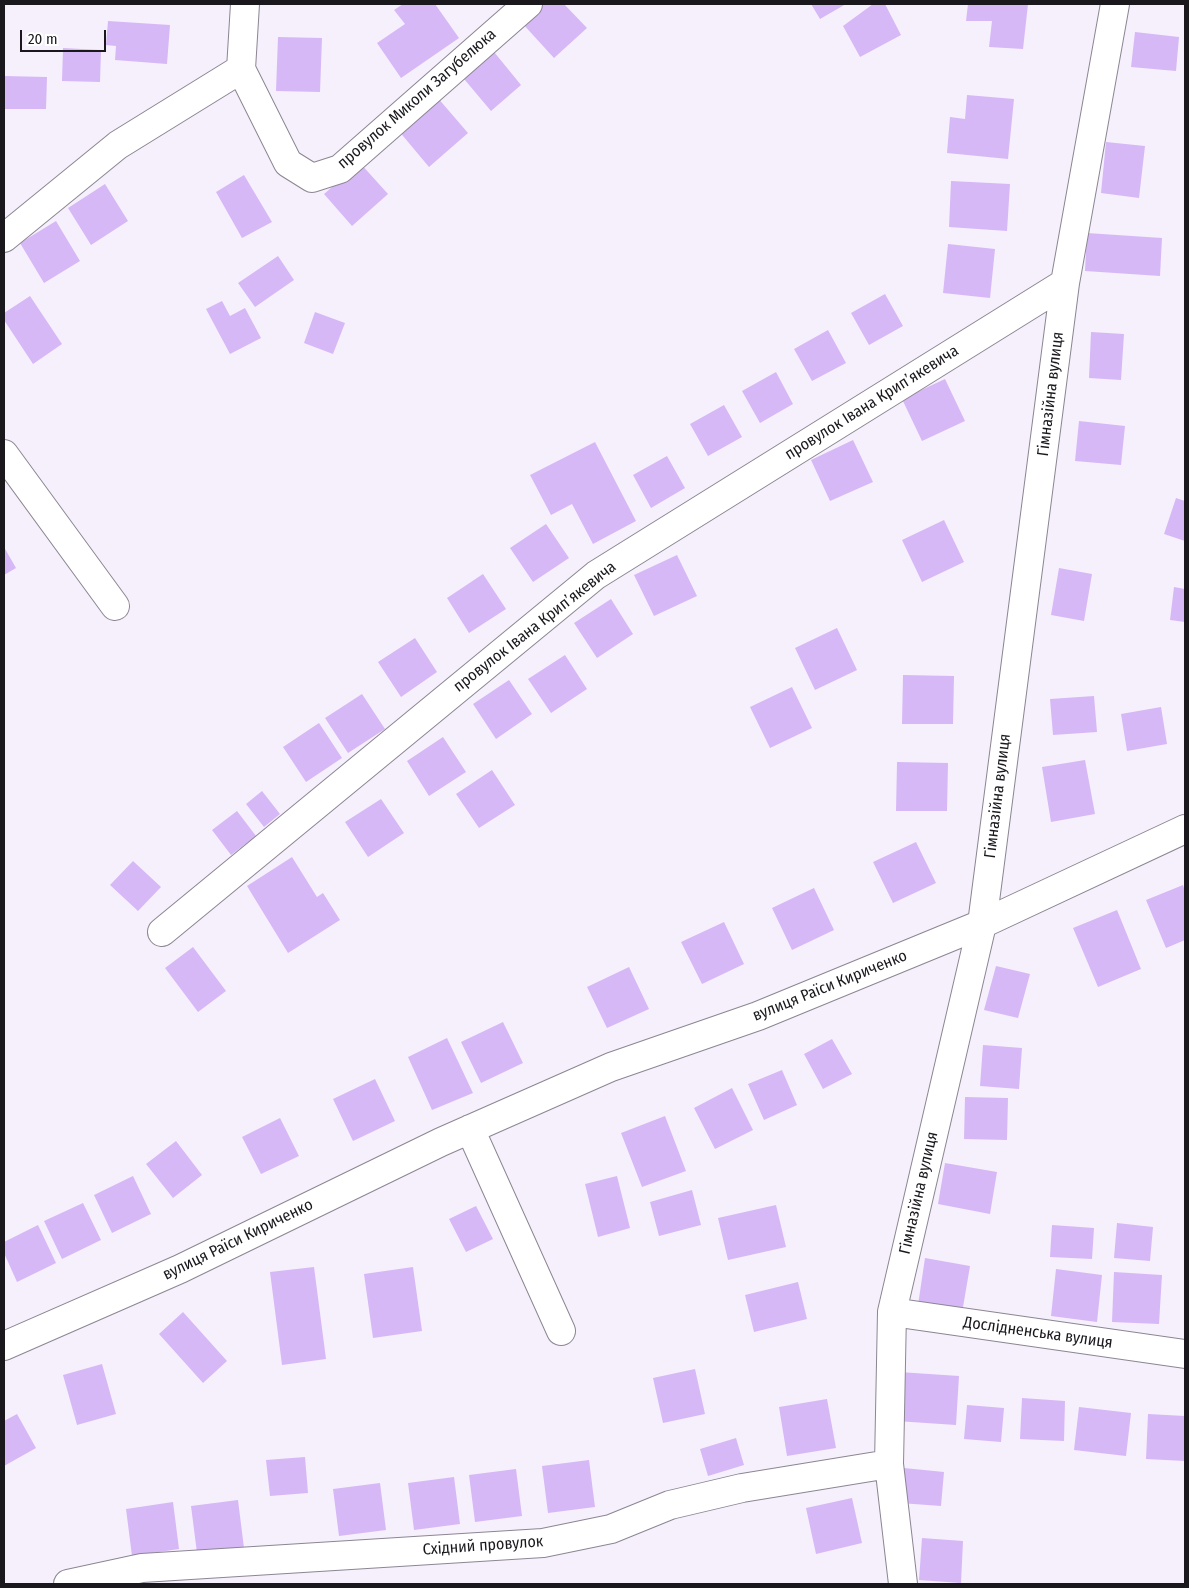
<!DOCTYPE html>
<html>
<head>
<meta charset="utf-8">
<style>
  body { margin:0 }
  #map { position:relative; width:1189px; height:1588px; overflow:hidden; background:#f6f0fd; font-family:"Fira Sans Condensed",sans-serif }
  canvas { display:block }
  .frame { position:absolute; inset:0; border:5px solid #1a181d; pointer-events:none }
  .scale { position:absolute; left:20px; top:30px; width:86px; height:22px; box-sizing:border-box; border:2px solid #1a181d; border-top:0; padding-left:6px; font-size:15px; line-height:18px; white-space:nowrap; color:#1a181d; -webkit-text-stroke:4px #fff; paint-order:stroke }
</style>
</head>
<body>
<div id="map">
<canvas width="1189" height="1588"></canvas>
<div class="frame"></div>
<div class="scale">20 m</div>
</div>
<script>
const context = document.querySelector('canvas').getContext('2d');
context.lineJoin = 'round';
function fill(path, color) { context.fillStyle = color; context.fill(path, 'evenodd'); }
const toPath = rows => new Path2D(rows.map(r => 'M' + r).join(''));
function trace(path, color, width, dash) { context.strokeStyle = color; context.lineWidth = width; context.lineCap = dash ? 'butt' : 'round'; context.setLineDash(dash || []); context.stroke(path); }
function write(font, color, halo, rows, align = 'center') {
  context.font = font + ' "Fira Sans Condensed",sans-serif'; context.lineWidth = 4.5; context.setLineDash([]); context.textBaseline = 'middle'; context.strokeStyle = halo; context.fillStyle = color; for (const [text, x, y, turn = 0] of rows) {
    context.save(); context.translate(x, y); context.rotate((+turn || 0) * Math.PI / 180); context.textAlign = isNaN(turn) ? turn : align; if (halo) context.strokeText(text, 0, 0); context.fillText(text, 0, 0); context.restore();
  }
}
fill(toPath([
  [403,4,435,4,459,38,401,78,377,43,405,24,394,10],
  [543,4,564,4,587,28,554,58,522,23],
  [811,4,846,4,820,19],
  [873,4,885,4,901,35,860,57,843,26],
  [968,4,1028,4,1023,49,989,47,992,21,966,21],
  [108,21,170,25,167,64,115,60,116,46,106,45],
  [1135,32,1179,37,1176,71,1131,67],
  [278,37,322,38,320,92,276,91],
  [490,47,521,85,491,111,459,73],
  [63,48,101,50,100,82,62,81],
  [4,76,47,77,46,109,4,109],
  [967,95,1014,99,1008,159,947,153,950,117,965,119],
  [437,97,468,133,429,167,398,130],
  [1106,142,1145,146,1139,198,1101,193],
  [360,163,388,194,352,226,324,194],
  [244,175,272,222,242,238,216,192],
  [951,181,1010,184,1007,231,949,227],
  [105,184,128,221,91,245,68,208],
  [56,221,80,261,44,283,20,243],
  [1087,233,1162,238,1160,276,1085,271],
  [948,244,995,249,990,298,943,293],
  [278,256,294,280,255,307,238,283],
  [885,294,903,326,869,345,851,313],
  [30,296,62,344,33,364,4,320,4,313],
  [222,301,230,316,245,308,261,338,230,354,206,309],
  [315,312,345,323,333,354,304,343],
  [828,330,846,363,812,381,794,349],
  [1091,332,1124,334,1121,380,1089,378],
  [776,372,793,404,760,423,742,391],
  [945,379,965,421,922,441,902,399],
  [724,405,742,437,708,456,690,424],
  [1079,421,1125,426,1121,465,1075,461],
  [853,440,873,482,830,501,811,460],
  [595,442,636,521,593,544,572,504,551,515,530,475],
  [667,456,685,488,651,508,633,475],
  [1176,498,1185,501,1185,541,1164,534],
  [944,520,964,562,922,582,902,540],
  [546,524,569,558,533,582,510,548],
  [4,547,16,568,4,575],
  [677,555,697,596,654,616,634,575],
  [1059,568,1092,574,1084,621,1051,615],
  [483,574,506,609,469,633,447,598],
  [1174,587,1185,589,1185,622,1170,620],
  [611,599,633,634,597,658,574,623],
  [837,628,857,670,815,690,795,648],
  [415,638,437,672,401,697,378,662],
  [565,655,587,689,551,713,528,679],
  [903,675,954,676,953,724,902,724],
  [509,680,532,714,496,739,473,704],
  [792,687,812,728,770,748,750,707],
  [362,694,385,729,348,753,325,718],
  [1094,696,1097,732,1053,735,1050,699],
  [1161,707,1167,744,1127,751,1121,714],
  [319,723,342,758,306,782,283,747],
  [443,737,466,772,429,796,407,761],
  [1085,760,1095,814,1051,822,1042,767],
  [897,762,948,763,947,811,896,811],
  [492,770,515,805,479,828,456,794],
  [262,791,280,814,264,827,246,804],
  [381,799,404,833,368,857,345,822],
  [237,811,256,836,231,855,212,830],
  [916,842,936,883,893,903,873,862],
  [292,857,317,897,323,893,340,920,288,953,247,886],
  [133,861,161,887,138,911,110,885],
  [1183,885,1185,891,1185,940,1166,948,1146,900],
  [814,888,834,930,792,950,772,908],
  [1117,910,1141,969,1098,987,1073,928],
  [724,922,744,964,702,984,681,942],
  [193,947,226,991,198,1012,165,968],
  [996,966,1030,974,1018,1018,984,1010],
  [629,967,649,1009,607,1028,587,987],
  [503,1022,523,1063,481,1083,461,1042],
  [447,1038,473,1093,432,1110,408,1057],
  [832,1039,852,1074,823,1089,804,1054],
  [983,1045,1022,1048,1019,1089,980,1086],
  [782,1070,797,1105,764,1120,748,1084],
  [375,1079,395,1121,353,1141,333,1099],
  [732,1088,753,1130,715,1149,694,1108],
  [965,1097,1008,1098,1007,1140,964,1139],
  [665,1116,686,1171,642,1187,621,1133],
  [280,1118,299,1156,261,1174,242,1137],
  [176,1141,202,1175,173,1198,146,1164],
  [945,1163,997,1172,990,1214,938,1204],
  [133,1176,151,1214,112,1233,94,1195],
  [617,1176,630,1228,598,1237,585,1184],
  [692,1190,701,1225,659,1236,650,1202],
  [83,1203,101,1240,62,1259,44,1221],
  [776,1205,786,1247,728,1260,718,1218],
  [476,1206,493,1239,466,1252,449,1219],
  [1117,1223,1153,1227,1150,1261,1114,1258],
  [38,1225,56,1263,17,1282,4,1253,4,1242],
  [1052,1225,1094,1228,1092,1259,1050,1257],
  [925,1258,970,1266,962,1313,918,1305],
  [314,1267,326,1359,282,1365,270,1272],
  [413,1267,422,1331,373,1338,364,1274],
  [1056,1269,1102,1275,1097,1322,1051,1316],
  [1114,1272,1162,1275,1159,1324,1112,1322],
  [798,1282,807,1319,754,1332,745,1295],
  [183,1312,227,1361,203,1383,159,1334],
  [102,1364,116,1414,77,1425,63,1375],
  [695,1369,705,1414,663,1423,653,1378],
  [899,1372,959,1376,956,1425,896,1421],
  [1022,1398,1065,1401,1064,1441,1020,1439],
  [827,1399,836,1448,787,1456,779,1407],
  [967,1405,1004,1408,1001,1442,964,1439],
  [1079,1407,1131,1413,1126,1456,1074,1450],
  [17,1414,36,1448,4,1466,4,1421],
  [1148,1414,1185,1416,1185,1461,1146,1459],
  [736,1438,744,1465,708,1476,700,1449],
  [305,1457,308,1493,270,1496,266,1460],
  [589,1460,595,1507,548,1513,542,1466],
  [904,1468,944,1472,941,1506,900,1503],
  [516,1469,522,1516,475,1522,469,1475],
  [454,1477,460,1524,414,1530,408,1483],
  [380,1483,386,1530,339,1536,333,1489],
  [852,1498,862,1543,816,1554,806,1508],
  [238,1500,244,1548,197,1553,191,1506],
  [173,1502,179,1549,132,1556,126,1509],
  [922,1538,963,1541,961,1583,919,1580]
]), '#d6b8f6');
const street = toPath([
  [241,69,288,163,312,178,340,169,528,4],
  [241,69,245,4],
  [4,238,118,145,241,69],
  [4,454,115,606],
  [162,932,596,575,1065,283],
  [470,1129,561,1331],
  [892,1312,1185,1354],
  [4,1346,180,1269,441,1142,611,1067,758,1016,982,924,1185,829],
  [68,1584,142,1568,543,1543,611,1529,670,1505,742,1488,889,1464],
  [903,1584,889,1464,892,1312,982,924,1065,283,1115,4]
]);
trace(street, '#8c8692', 30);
trace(street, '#fff', 28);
write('16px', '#1a181d', '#fff', [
  ["провулок Миколи Загубелюка",417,99,-41],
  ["Гімназійна вулиця",1051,394,-83],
  ["провулок Івана Крипʼякевича",872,403,-32],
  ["провулок Івана Крипʼякевича",535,627,-38],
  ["Гімназійна вулиця",998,796,-83],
  ["вулиця Раїси Кириченко",830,986,-22],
  ["Гімназійна вулиця",919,1193,-77],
  ["вулиця Раїси Кириченко",238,1240,-26],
  ["Дослідненська вулиця",1038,1333,8],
  ["Східний провулок",483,1546,-4]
]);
</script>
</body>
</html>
